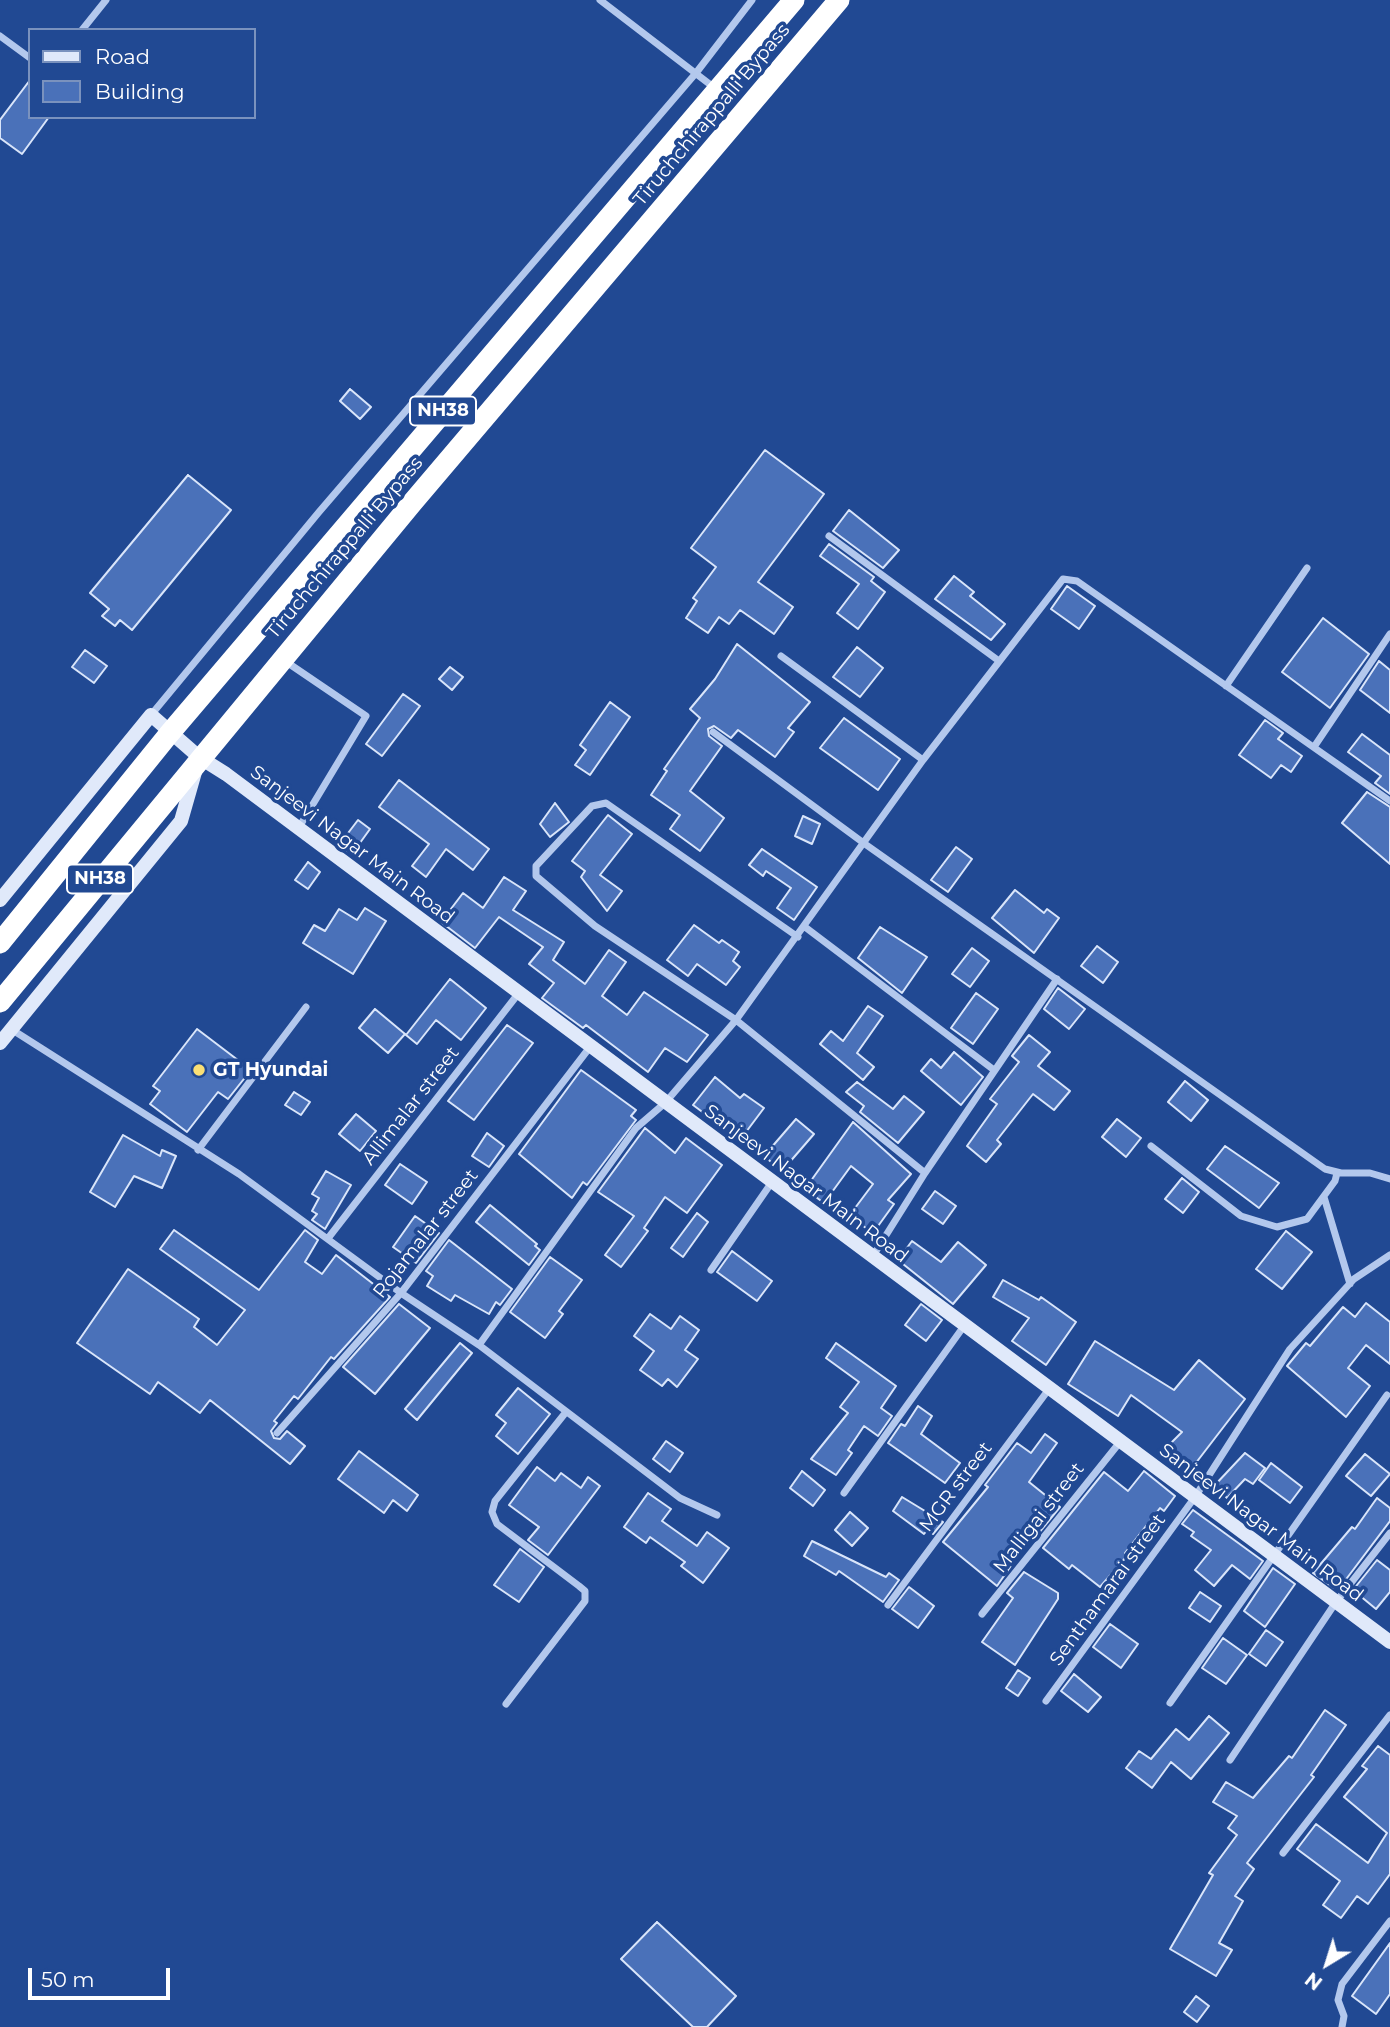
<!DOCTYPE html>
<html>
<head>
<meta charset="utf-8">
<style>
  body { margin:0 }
  #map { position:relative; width:1390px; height:2027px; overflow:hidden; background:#214993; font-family:Montserrat,sans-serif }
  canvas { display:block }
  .legend { position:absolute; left:28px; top:28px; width:228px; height:91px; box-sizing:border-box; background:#214993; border:2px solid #7a92be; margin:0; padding:9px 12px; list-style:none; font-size:21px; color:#fff }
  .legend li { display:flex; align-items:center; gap:14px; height:35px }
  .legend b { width:35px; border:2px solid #7a92be }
  .north { position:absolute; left:1292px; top:1929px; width:70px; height:70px; -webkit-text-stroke:5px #214993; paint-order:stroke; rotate:218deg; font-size:19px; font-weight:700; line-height:28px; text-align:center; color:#fff }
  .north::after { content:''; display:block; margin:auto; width:24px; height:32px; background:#fff; clip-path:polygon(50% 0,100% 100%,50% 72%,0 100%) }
  .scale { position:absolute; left:28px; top:1968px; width:142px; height:32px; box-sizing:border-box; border:4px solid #fff; border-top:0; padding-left:9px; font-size:21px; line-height:24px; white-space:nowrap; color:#fff; -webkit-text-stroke:5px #214993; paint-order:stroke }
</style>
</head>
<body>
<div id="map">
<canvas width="1390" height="2027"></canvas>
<ul class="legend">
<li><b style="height:9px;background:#e0e9fa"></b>Road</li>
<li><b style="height:19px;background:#4a71b9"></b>Building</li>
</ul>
<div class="north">N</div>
<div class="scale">50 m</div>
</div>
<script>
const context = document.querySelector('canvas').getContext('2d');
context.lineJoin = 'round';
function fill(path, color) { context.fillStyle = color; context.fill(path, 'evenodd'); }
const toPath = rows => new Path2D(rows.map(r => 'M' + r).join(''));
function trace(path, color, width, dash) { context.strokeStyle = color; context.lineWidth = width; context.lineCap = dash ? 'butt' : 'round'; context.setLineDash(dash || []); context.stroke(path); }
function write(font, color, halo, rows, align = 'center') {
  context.font = font + ' Montserrat,sans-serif'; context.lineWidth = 7; context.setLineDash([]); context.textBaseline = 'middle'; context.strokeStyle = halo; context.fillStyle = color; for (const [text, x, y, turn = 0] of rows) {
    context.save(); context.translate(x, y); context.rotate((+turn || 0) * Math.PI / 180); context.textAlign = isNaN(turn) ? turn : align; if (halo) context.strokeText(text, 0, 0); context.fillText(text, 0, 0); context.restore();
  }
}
const building = toPath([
  [30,80,30,117,49,117,22,154,0,138,0,120,30,80],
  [350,389,371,407,360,419,340,401,350,389],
  [765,450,824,494,758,582,793,607,774,634,740,610,729,624,719,617,708,633,686,618,697,601,693,598,716,567,691,548,765,450],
  [188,475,231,510,132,630,120,620,115,626,102,616,109,609,90,593,188,475],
  [849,510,899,550,883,568,833,531,849,510],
  [829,544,874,577,871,581,885,592,858,629,837,613,859,584,820,556,829,544],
  [954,576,974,592,970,596,1005,624,991,640,935,599,954,576],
  [1067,586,1095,606,1079,629,1051,609,1067,586],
  [1323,618,1369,654,1330,708,1282,672,1323,618],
  [737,644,810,702,788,728,794,732,775,757,738,730,731,738,714,726,708,729,709,736,722,746,690,791,724,818,700,851,670,829,680,815,651,795,667,771,664,769,700,718,690,709,715,679,737,644],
  [857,647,883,668,860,697,833,677,857,647],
  [85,650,107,666,94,683,72,667,85,650],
  [1379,661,1390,670,1390,713,1360,690,1379,661],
  [450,667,463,677,452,690,439,679,450,667],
  [403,694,420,706,382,756,366,744,403,694],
  [610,702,630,717,590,775,575,765,586,750,580,745,610,702],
  [844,718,900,759,878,790,820,748,844,718],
  [1265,720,1283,733,1278,739,1302,756,1291,772,1281,765,1271,778,1239,755,1265,720],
  [1362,734,1390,755,1390,794,1375,783,1381,776,1348,752,1362,734],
  [399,780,489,849,473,870,446,849,426,877,412,866,429,844,379,807,399,780],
  [1367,792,1390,807,1390,864,1342,823,1367,792],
  [555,803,569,822,550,837,540,824,555,803],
  [608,815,632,834,600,875,622,891,607,911,581,877,585,871,572,861,608,815],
  [803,816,820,824,812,844,795,836,803,816],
  [358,820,370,829,352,854,339,845,358,820],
  [956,847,972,859,948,892,931,880,956,847],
  [762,849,817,887,794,920,777,908,791,888,766,871,763,876,749,865,762,849],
  [308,862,320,872,308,889,295,880,308,862],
  [504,877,526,891,513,910,564,942,553,960,585,984,609,950,626,962,602,996,627,1015,644,992,708,1035,687,1062,665,1048,648,1072,586,1025,583,1028,542,998,554,983,529,964,543,947,499,917,475,948,441,922,463,893,483,908,504,877],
  [1015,890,1044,913,1047,909,1059,918,1034,953,992,918,1015,890],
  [365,908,386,921,353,974,303,943,314,925,325,931,339,909,357,920,365,908],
  [694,925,719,943,722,940,739,952,733,961,740,967,726,985,697,964,688,976,667,960,694,925],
  [880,927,927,957,902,993,858,958,880,927],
  [1097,946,1118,962,1103,983,1081,966,1097,946],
  [972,948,989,961,970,987,952,974,972,948],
  [450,979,486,1008,461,1040,436,1020,417,1044,406,1035,450,979],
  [1058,988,1085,1009,1069,1029,1044,1009,1058,988],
  [976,993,998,1009,973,1044,951,1028,976,993],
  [868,1006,883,1016,857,1053,874,1067,863,1080,820,1044,831,1031,843,1041,868,1006],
  [375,1009,405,1034,388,1053,359,1028,375,1009],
  [507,1025,533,1043,474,1120,448,1101,507,1025],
  [197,1029,251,1070,228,1099,218,1092,187,1132,150,1104,160,1091,153,1086,197,1029],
  [1029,1035,1050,1052,1038,1066,1070,1091,1054,1110,1033,1094,997,1140,1001,1144,986,1162,967,1146,997,1104,990,1099,1019,1062,1012,1056,1029,1035],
  [954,1052,983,1077,961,1105,921,1071,931,1059,941,1068,954,1052],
  [581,1070,636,1110,631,1116,636,1120,587,1185,583,1182,572,1198,519,1154,581,1070],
  [715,1077,740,1098,744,1094,764,1108,740,1140,693,1105,715,1077],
  [1185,1081,1208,1100,1191,1121,1168,1102,1185,1081],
  [857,1082,893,1109,904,1096,924,1112,898,1143,860,1112,864,1106,846,1092,857,1082],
  [294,1092,310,1102,301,1115,285,1105,294,1092],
  [356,1114,376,1131,360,1151,339,1134,356,1114],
  [796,1119,814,1134,782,1171,764,1156,796,1119],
  [1117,1119,1141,1138,1126,1157,1102,1137,1117,1119],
  [853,1122,911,1174,888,1200,894,1204,873,1233,849,1216,873,1184,851,1166,824,1203,805,1189,853,1122],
  [645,1128,675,1153,686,1138,722,1165,687,1213,665,1197,644,1228,648,1231,621,1267,605,1255,634,1216,598,1192,645,1128],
  [487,1133,504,1146,489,1167,472,1156,487,1133],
  [123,1135,160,1156,162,1150,176,1156,162,1188,134,1176,115,1207,90,1192,123,1135],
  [1225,1146,1279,1183,1259,1208,1207,1169,1225,1146],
  [400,1164,427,1182,412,1204,385,1185,400,1164],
  [326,1171,351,1185,325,1229,312,1220,317,1214,312,1211,319,1198,312,1194,326,1171],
  [1182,1178,1199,1192,1183,1213,1165,1199,1182,1178],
  [935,1191,956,1206,943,1224,922,1209,935,1191],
  [490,1205,537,1244,535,1246,540,1250,529,1265,476,1222,490,1205],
  [697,1213,708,1222,683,1257,671,1248,697,1213],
  [415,1216,439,1233,416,1263,393,1247,415,1216],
  [174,1230,259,1290,305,1230,318,1240,305,1262,322,1274,336,1255,390,1297,334,1359,331,1357,298,1399,294,1396,274,1421,277,1423,271,1431,274,1438,280,1439,287,1431,305,1446,290,1464,210,1400,200,1413,158,1382,150,1394,77,1343,128,1269,199,1319,194,1327,217,1345,245,1310,160,1249,174,1230],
  [1286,1231,1312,1252,1282,1289,1256,1269,1286,1231],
  [449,1240,512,1289,500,1305,496,1302,489,1314,455,1295,451,1301,427,1286,433,1276,426,1271,449,1240],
  [912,1241,941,1262,958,1242,986,1265,953,1304,898,1260,912,1241],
  [732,1251,772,1281,757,1301,717,1272,732,1251],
  [550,1257,582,1280,559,1311,563,1314,545,1338,510,1312,550,1257],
  [1003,1280,1039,1300,1041,1297,1076,1322,1046,1365,1012,1341,1029,1318,993,1297,1003,1280],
  [1366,1303,1390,1322,1390,1364,1366,1345,1348,1368,1370,1386,1346,1417,1287,1366,1306,1343,1310,1346,1343,1307,1355,1317,1366,1303],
  [399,1304,430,1328,375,1394,343,1367,399,1304],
  [921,1304,942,1320,926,1341,905,1325,921,1304],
  [650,1314,671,1329,680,1316,699,1330,685,1350,698,1359,677,1387,668,1379,662,1386,640,1370,654,1351,634,1336,650,1314],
  [1095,1341,1174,1390,1199,1360,1245,1399,1192,1468,1166,1448,1182,1432,1131,1395,1118,1416,1068,1384,1095,1341],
  [460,1343,472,1353,417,1420,405,1409,460,1343],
  [836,1343,896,1386,881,1408,892,1416,878,1436,864,1426,848,1450,852,1453,836,1475,811,1459,848,1413,840,1407,859,1382,826,1358,836,1343],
  [518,1388,550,1414,518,1454,496,1436,506,1423,496,1415,518,1388],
  [918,1406,932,1416,921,1434,960,1463,945,1483,888,1443,901,1424,905,1426,918,1406],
  [1045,1434,1057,1443,1029,1482,1060,1507,1033,1540,1030,1538,997,1586,943,1542,988,1487,985,1485,1017,1443,1031,1453,1045,1434],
  [666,1441,683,1453,670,1472,653,1459,666,1441],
  [359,1451,418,1495,407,1511,393,1500,384,1513,338,1479,359,1451],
  [1245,1453,1265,1468,1253,1484,1245,1479,1227,1498,1214,1486,1245,1453],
  [1365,1454,1390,1474,1371,1496,1346,1476,1365,1454],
  [1271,1463,1302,1487,1290,1503,1259,1480,1271,1463],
  [537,1467,555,1481,561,1473,581,1488,588,1477,600,1486,548,1555,528,1540,539,1527,509,1505,537,1467],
  [802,1471,825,1490,813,1506,790,1488,802,1471],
  [1144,1471,1175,1496,1164,1511,1160,1508,1125,1553,1128,1555,1100,1587,1072,1565,1069,1569,1043,1548,1104,1472,1128,1491,1144,1471],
  [648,1493,671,1509,662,1521,697,1546,707,1532,729,1548,703,1583,681,1566,685,1562,650,1537,646,1543,624,1527,648,1493],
  [902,1497,943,1522,933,1534,928,1529,924,1534,893,1511,902,1497],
  [1377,1498,1390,1508,1390,1521,1344,1582,1340,1579,1334,1588,1313,1573,1352,1527,1355,1529,1377,1498],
  [1193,1510,1263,1561,1250,1579,1232,1565,1214,1586,1195,1570,1211,1550,1191,1536,1194,1532,1182,1524,1193,1510],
  [850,1512,868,1528,852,1546,835,1530,850,1512],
  [812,1541,886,1577,889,1573,899,1580,883,1602,839,1571,836,1575,804,1556,812,1541],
  [520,1549,544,1567,519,1602,494,1585,520,1549],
  [1377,1560,1390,1570,1390,1592,1376,1609,1353,1590,1377,1560],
  [1273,1568,1295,1584,1265,1627,1244,1611,1273,1568],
  [1024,1572,1058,1593,1058,1599,1015,1665,982,1642,1013,1598,1007,1593,1024,1572],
  [909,1587,934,1606,918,1628,892,1609,909,1587],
  [1200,1592,1221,1606,1210,1622,1189,1608,1200,1592],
  [1110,1624,1138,1644,1121,1668,1093,1647,1110,1624],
  [1266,1630,1283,1642,1266,1666,1249,1654,1266,1630],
  [1223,1638,1247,1655,1226,1684,1202,1668,1223,1638],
  [1018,1670,1030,1678,1018,1696,1006,1688,1018,1670],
  [1074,1674,1101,1697,1088,1712,1061,1691,1074,1674],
  [1325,1710,1346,1725,1311,1775,1314,1777,1247,1863,1254,1869,1235,1896,1243,1901,1219,1943,1232,1950,1216,1976,1170,1949,1213,1875,1209,1873,1237,1835,1228,1828,1237,1816,1213,1802,1226,1782,1253,1798,1289,1756,1292,1758,1325,1710],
  [1209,1716,1229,1733,1191,1779,1171,1762,1152,1788,1126,1768,1139,1751,1151,1759,1176,1729,1189,1740,1209,1716],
  [1378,1746,1390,1755,1390,1874,1368,1904,1357,1896,1341,1918,1323,1905,1340,1881,1297,1849,1316,1824,1368,1863,1387,1833,1344,1797,1367,1769,1362,1766,1378,1746],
  [657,1922,736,1996,707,2027,693,2027,621,1959,657,1922],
  [1390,1943,1390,1994,1376,2014,1352,1996,1390,1943],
  [1196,1996,1209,2006,1197,2022,1184,2012,1196,1996]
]);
fill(building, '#4a71b9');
trace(building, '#d9e5fa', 2);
trace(toPath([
  [600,0,716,89],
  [82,30,106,0],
  [0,36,30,58],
  [829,536,999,661],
  [781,656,923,760],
  [285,661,366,716,298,829],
  [1226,686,1307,568],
  [151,715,319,512,696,73,752,0],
  [713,732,865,844,1325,1169,1341,1173,1370,1173,1390,1179],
  [1314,747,1390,634],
  [805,927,994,1070],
  [798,937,606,803,592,806,536,866,536,876,595,926,736,1020,925,1173],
  [11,1029,239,1174,401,1293,479,1345,680,1498,717,1515],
  [1151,1146,1241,1216,1277,1227,1307,1219,1335,1181,1337,1173],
  [198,1150,306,1007],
  [1324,1197,1350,1284],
  [329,1237,518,994],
  [873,1256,925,1173,1057,979],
  [711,1270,772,1182],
  [479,1345,636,1128,665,1103,736,1020,923,760,1063,579,1077,581,1390,801],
  [277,1433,401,1293,590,1047],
  [844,1493,964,1326],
  [888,1605,1049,1389],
  [982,1614,1120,1442],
  [1046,1701,1195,1497,1290,1349,1354,1279,1390,1255],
  [1170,1703,1387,1395],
  [506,1704,585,1601,585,1591,579,1586,497,1524,492,1512,495,1501,566,1412],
  [1230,1760,1336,1602,1390,1533],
  [1283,1853,1390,1715],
  [1342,2027,1344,2016,1338,2000,1342,1984,1390,1921]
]), '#b3c8ed', 7);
trace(toPath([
  [0,900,151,715,199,757,226,774,1390,1642],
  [0,1043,181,821,195,772]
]), '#e0e9fa', 14);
trace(toPath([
  [0,943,169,734,794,0],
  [0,1002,412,503,839,0]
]), '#fff', 21);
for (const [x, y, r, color] of [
  [199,1070,7,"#fadf75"]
]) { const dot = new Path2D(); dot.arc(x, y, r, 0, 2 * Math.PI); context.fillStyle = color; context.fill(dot); trace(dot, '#214993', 2.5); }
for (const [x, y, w] of [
  [443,411,66],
  [100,879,66]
]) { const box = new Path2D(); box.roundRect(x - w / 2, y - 14.5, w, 29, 5); context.fillStyle = '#214993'; context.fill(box); trace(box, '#fff', 2); }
write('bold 18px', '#fff', null, [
  ["NH38",443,411],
  ["NH38",100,879]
]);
write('19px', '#fff', '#214993', [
  ["Tiruchchirappalli Bypass",712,115,-50],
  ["Tiruchchirappalli Bypass",345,548,-50],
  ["Sanjeevi Nagar Main Road",352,845,37],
  ["Allimalar street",411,1106,-52],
  ["Sanjeevi Nagar Main Road",806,1184,37],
  ["Rojamalar street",426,1234,-52],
  ["MGR street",956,1487,-53],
  ["Malligai street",1039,1518,-52],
  ["Sanjeevi Nagar Main Road",1261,1523,37],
  ["Senthamarai street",1108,1590,-54]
]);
write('bold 19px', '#fff', '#214993', [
  ["GT Hyundai",213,1070]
], 'left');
</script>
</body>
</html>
